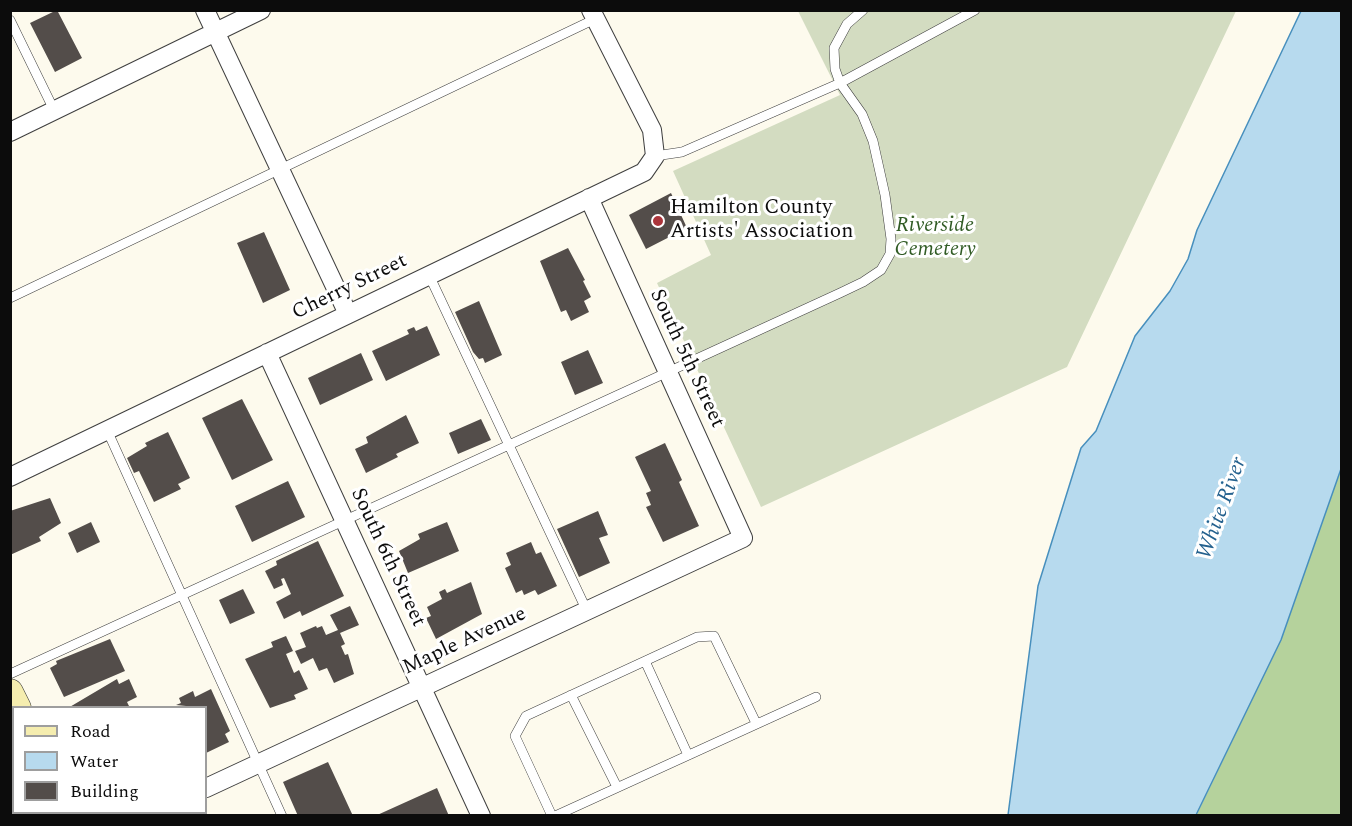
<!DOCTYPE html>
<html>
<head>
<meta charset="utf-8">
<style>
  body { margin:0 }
  #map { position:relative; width:1352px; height:826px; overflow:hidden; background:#fdfaed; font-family:Spectral,serif }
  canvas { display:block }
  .frame { position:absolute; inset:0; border:12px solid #0c0c0c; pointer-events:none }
  .legend { position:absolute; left:12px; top:706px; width:195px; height:108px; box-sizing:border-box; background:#fff; border:2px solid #9e9e9e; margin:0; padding:8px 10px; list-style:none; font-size:18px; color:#0c0c0c }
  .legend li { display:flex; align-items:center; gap:12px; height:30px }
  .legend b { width:30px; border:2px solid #9e9e9e }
</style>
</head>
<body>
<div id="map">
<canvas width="1352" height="826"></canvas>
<div class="frame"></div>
<ul class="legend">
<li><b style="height:8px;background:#f5edaf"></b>Road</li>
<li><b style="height:16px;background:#b7daee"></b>Water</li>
<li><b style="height:16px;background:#534d4a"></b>Building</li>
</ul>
</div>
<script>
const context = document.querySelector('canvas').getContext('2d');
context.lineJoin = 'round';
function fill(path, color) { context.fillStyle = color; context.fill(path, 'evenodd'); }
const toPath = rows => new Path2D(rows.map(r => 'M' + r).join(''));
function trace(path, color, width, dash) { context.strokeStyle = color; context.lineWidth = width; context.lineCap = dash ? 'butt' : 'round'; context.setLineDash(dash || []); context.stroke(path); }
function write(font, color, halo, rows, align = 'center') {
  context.font = font + ' Spectral,serif'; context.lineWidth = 6; context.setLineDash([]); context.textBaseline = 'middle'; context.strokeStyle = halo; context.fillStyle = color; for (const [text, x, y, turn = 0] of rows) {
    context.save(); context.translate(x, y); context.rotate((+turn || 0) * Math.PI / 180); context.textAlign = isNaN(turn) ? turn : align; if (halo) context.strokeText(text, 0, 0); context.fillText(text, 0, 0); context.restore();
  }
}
fill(toPath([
  [1341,466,1341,815,1196,816,1281,640]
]), '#b5d29c');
fill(toPath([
  [798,11,1236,11,1067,367,761,507,657,283,711,255,673,171,840,95]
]), '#d3dcc1');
const water = toPath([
  [1301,11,1341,11,1342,466,1281,640,1196,815,1008,815,1038,586,1081,448,1096,431,1135,336,1170,291,1188,259,1197,230,1301,11]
]);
fill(water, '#b7daee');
trace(water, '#478fbd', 1.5);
fill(toPath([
  [57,10,82,58,55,72,30,23],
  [671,193,687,228,646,249,629,215],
  [264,232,290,290,263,303,237,243],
  [568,248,585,280,583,281,591,297,584,301,589,312,571,321,566,310,561,312,540,261],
  [479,301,502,355,485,363,483,358,479,359,473,352,455,312],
  [427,326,440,355,386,381,372,351,409,334,407,330,414,327,416,331],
  [588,350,603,383,575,395,561,362],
  [361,353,373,380,320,405,308,378],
  [242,399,273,460,232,480,202,418],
  [406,415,419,443,396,454,398,457,366,473,355,449,368,443,366,437],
  [481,419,491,440,458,454,449,433],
  [168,432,190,478,178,484,181,489,154,502,139,471,134,473,127,458,147,446,145,443],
  [665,443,682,480,679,482,699,526,663,542,646,507,651,505,646,493,651,491,635,457],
  [288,481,305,517,252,542,235,506],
  [50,498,61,523,39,537,41,541,10,555,10,511],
  [598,511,608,535,599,538,610,563,579,577,557,529],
  [91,522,100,542,77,553,68,533],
  [447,522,459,551,408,573,399,551,420,539,418,534],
  [318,541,344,596,302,616,300,611,284,619,276,602,291,594,284,578,281,579,283,585,274,589,265,571,277,565,276,561],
  [531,542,536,554,541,552,557,586,538,595,535,590,524,595,522,590,516,593,505,568,511,565,506,553],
  [471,582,482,614,436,639,426,618,431,616,427,607,442,599,439,592,445,589,447,593],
  [243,589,255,613,230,624,219,600],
  [350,606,359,625,340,633,345,644,341,646,345,655,348,654,354,674,334,683,327,668,319,671,313,658,301,664,295,651,306,647,300,633,316,626,317,628,322,626,326,635,338,630,330,615],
  [286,636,293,651,286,654,294,673,299,670,308,689,294,695,296,699,270,708,245,659,273,647,271,642],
  [110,639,125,671,64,697,50,668,57,664,56,661],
  [117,679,119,684,129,679,137,697,127,702,130,708,68,708],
  [211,689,230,731,225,734,229,742,206,753,206,708,176,705,181,703,179,698,193,691,195,697],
  [328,762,353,816,298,816,283,782],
  [437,788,449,816,375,816]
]), '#534d4a');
const lane = toPath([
  [10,20,54,110],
  [655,156,682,152,840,83,975,10],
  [429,275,586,609],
  [10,298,595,19],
  [107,430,282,816],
  [645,661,688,755],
  [10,674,840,293,863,282,881,270,890,254,891,239,885,195,873,141,862,114,840,83,835,69,834,48,847,24,863,10],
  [571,695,617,787],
  [552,816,515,736,526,716,697,637,714,636,756,723],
  [555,816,816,697]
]);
const street = toPath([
  [205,10,348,314],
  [10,132,261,10],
  [267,353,481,816],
  [10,477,644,172,655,156,652,130,591,10],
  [206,788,743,538,589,198],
  [146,816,152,812]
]);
const secondary = toPath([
  [10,692,18,708],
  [67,812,68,816]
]);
trace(lane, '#3f3f3f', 10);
trace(street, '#3f3f3f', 20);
trace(secondary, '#2e2e2e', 27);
trace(lane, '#fff', 9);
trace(street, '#fff', 18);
trace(secondary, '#f5edaf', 26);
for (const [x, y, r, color] of [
  [658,221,6,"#ab353b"]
]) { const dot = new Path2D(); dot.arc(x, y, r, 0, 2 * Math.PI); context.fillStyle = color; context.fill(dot); trace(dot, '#fff', 2); }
write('21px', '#0c0c0c', '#fff', [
  ["Hamilton County",670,209],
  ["Artists' Association",670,233]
], 'left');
write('italic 21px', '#305b24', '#fff', [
  ["Riverside",935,227],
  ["Cemetery",935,251]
]);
write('21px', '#0c0c0c', '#fff', [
  ["Cherry Street",350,288,-26],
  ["South 5th Street",686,359,65],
  ["South 6th Street",387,558,65],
  ["Maple Avenue",465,642,-25]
]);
write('italic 22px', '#24618e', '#fff', [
  ["White River",1223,509,-70]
]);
</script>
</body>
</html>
